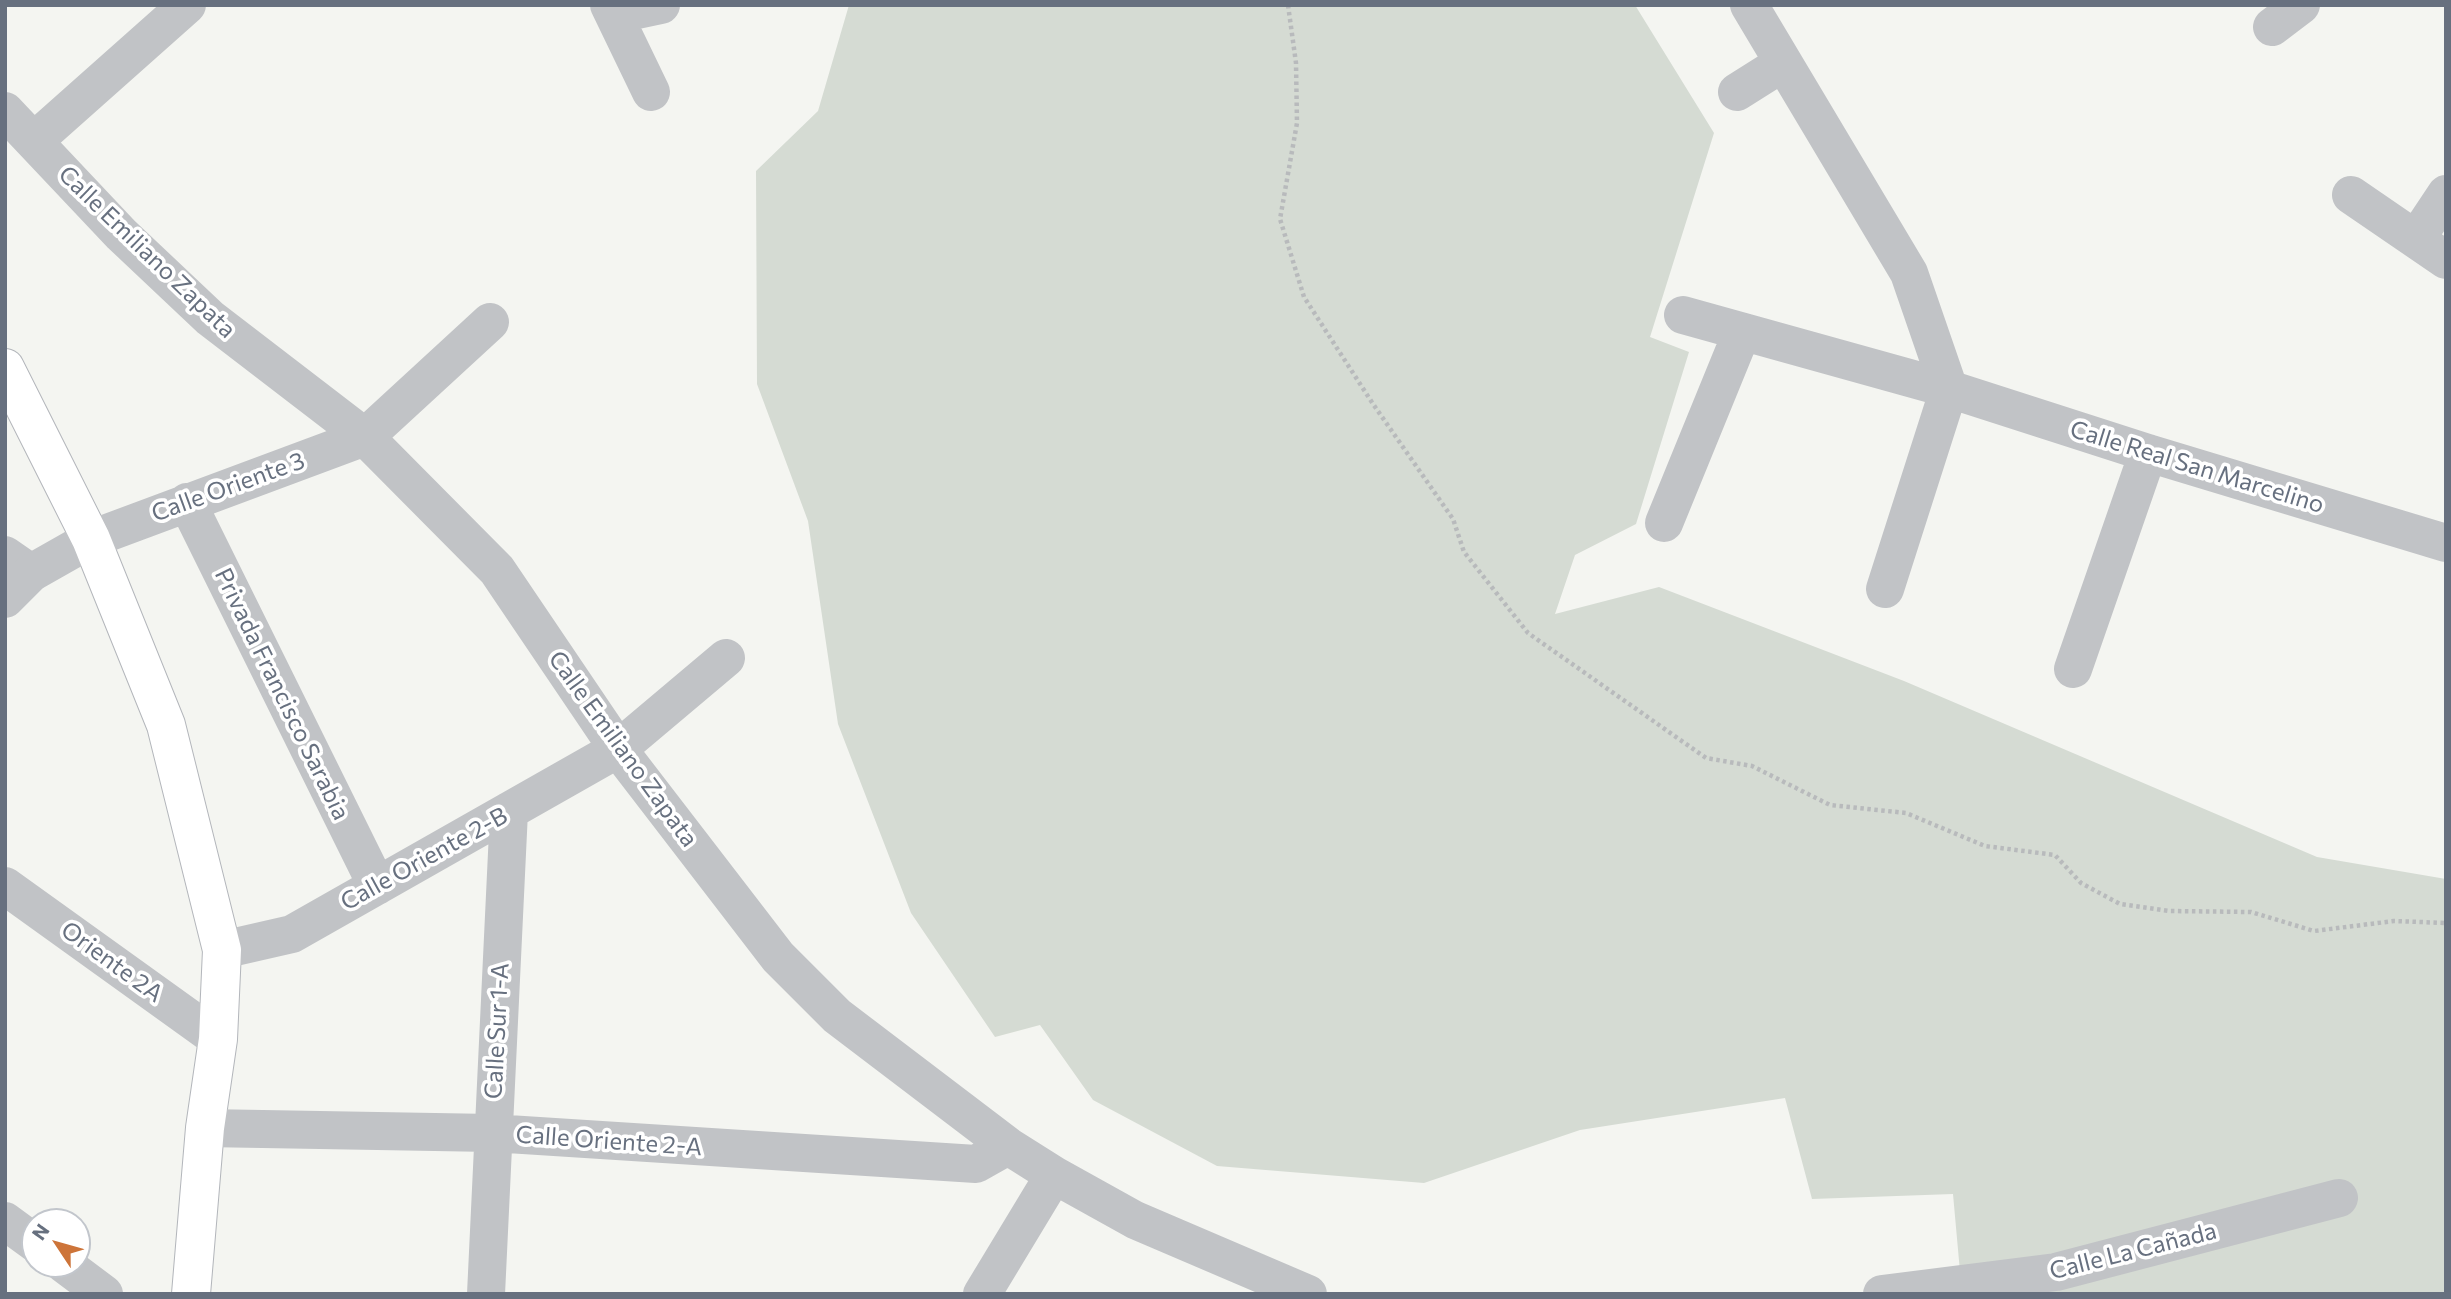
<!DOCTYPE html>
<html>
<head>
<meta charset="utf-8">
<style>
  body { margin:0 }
  #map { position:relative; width:2451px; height:1299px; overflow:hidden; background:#f4f5f1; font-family:Commissioner,sans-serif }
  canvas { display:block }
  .frame { position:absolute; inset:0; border:7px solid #67707f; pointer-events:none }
  .north { position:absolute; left:21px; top:1208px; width:70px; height:70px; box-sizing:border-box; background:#fff; border:2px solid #c2c6cc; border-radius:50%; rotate:306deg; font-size:19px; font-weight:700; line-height:28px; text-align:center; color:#67707f }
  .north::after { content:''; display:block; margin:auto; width:24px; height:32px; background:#cd7439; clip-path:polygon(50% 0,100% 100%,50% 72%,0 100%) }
</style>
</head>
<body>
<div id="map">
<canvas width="2451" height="1299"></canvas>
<div class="frame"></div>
<div class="north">N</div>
</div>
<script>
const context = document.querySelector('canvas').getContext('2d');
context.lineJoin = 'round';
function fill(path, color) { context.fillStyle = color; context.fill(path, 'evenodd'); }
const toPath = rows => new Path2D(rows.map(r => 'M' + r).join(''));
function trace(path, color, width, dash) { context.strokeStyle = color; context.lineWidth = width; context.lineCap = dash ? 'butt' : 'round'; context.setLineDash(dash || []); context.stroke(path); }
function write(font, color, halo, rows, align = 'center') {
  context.font = font + ' Commissioner,sans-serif'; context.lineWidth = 7; context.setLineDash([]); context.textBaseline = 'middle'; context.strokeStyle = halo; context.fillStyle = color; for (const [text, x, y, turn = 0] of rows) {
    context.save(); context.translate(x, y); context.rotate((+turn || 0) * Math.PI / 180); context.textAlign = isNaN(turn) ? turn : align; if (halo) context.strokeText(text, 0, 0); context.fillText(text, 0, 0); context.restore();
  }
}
fill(toPath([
  [849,5,1635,5,1714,133,1650,337,1689,352,1636,524,1575,555,1555,614,1659,587,1904,681,2317,857,2446,879,2446,1294,1962,1294,1953,1194,1812,1199,1785,1098,1580,1130,1424,1183,1217,1166,1093,1100,1040,1025,995,1037,911,913,838,724,808,521,757,384,756,171,818,111]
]), '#d5dbd3');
const secondary = toPath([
  [5,368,91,539,166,725,222,950,218,1039,205,1128,191,1294]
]);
trace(secondary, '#b3b6bb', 40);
trace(toPath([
  [1288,5,1296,63,1297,123,1280,219,1304,297,1373,404,1453,519,1464,552,1528,633,1706,758,1752,766,1830,805,1906,813,1985,846,2055,855,2081,883,2120,904,2169,911,2251,912,2314,931,2394,921,2446,923]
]), '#b8babc', 4.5, [3.5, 3.5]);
trace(toPath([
  [609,5,651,92],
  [1749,5,1909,273,1949,389,1885,589],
  [614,15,661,5],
  [2272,27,2301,5],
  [1737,92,1783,63],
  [5,111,121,234,210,318,365,437,497,570,618,749,778,957,837,1016,1008,1146,1054,1175,1135,1220,1308,1294],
  [34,141,187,5],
  [2351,195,2446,260],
  [2416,239,2446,194],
  [1683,315,1949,389,2148,453,2446,543],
  [187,502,377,886],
  [1664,523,1742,332],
  [91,539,365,437,490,322],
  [5,555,31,573],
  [2073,669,2148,453],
  [5,886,218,1039],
  [222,950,292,934,618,749,726,658],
  [205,1128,492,1133,976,1164,1008,1146],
  [5,1221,35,1243],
  [64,1264,104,1294],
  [486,1294,509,811],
  [982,1294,1054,1175],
  [1882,1294,2056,1272,2339,1198]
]), '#c1c3c6', 38);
trace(toPath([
  [5,599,31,573,91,539]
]), '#c1c3c6', 38);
trace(secondary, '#fff', 38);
write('24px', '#67707f', '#fff', [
  ["Calle Emiliano Zapata",147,252,44],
  ["Calle Real San Marcelino",2197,467,17],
  ["Calle Oriente 3",228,487,-20],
  ["Privada Francisco Sarabia",282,694,64],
  ["Calle Emiliano Zapata",623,749,54],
  ["Calle Oriente 2-B",424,859,-29],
  ["Oriente 2A",112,962,36],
  ["Calle Sur 1-A",497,1031,-87],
  ["Calle Oriente 2-A",609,1141,4],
  ["Calle La Cañada",2133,1251,-14]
]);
</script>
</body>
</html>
